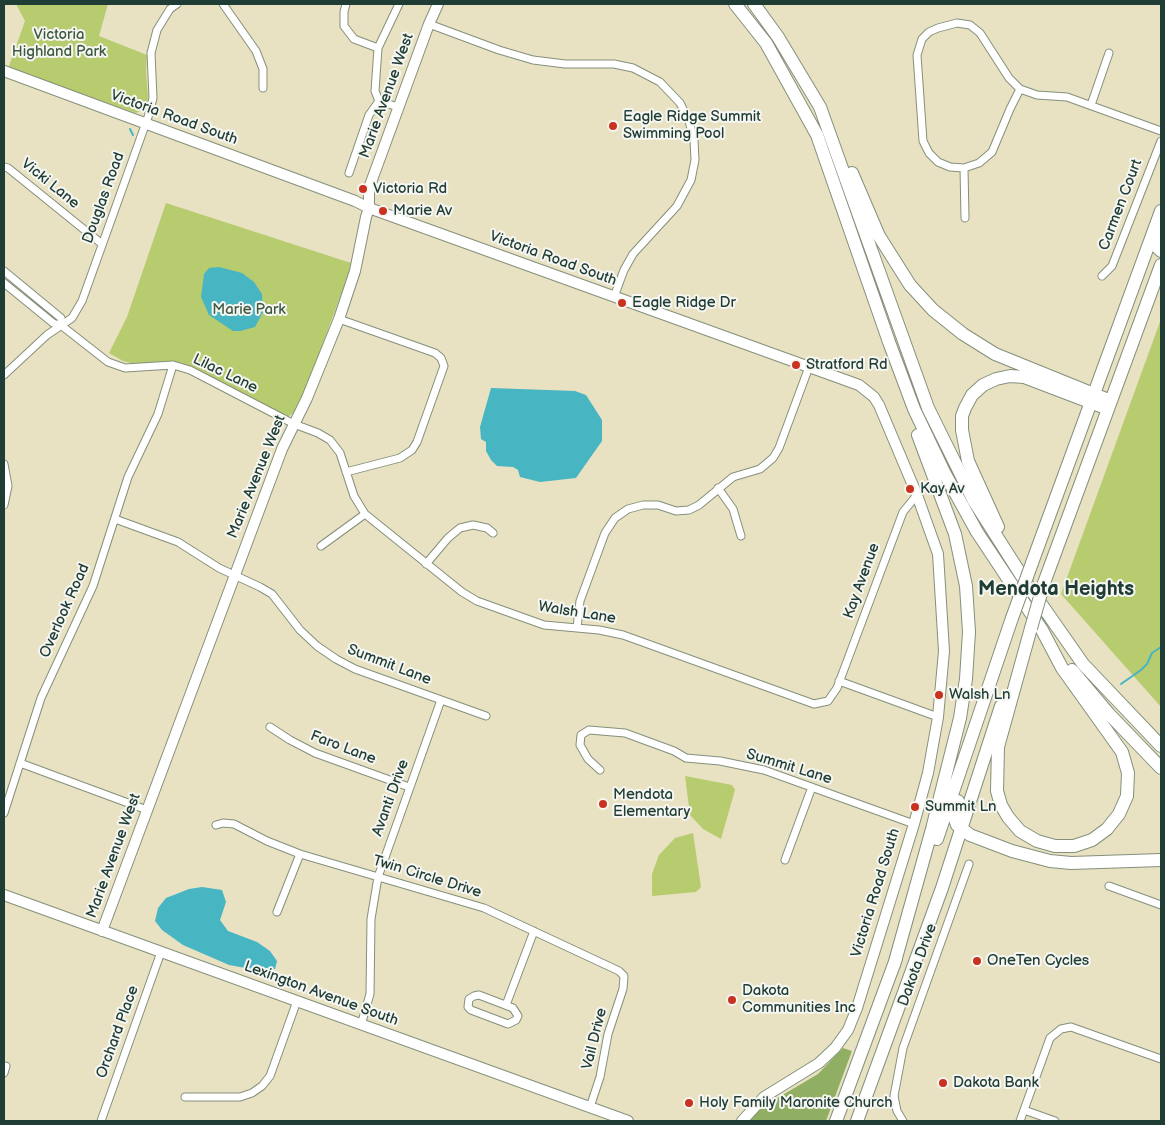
<!DOCTYPE html>
<html>
<head>
<meta charset="utf-8">
<style>
  body { margin:0 }
  #map { position:relative; width:1165px; height:1125px; overflow:hidden; background:#e8e2c2; font-family:"Balsamiq Sans",sans-serif }
  canvas { display:block }
  .frame { position:absolute; inset:0; border:5px solid #1f3d34; pointer-events:none }
</style>
</head>
<body>
<div id="map">
<canvas width="1165" height="1125"></canvas>
<div class="frame"></div>
</div>
<script>
const context = document.querySelector('canvas').getContext('2d');
context.lineJoin = 'round';
function fill(path, color) { context.fillStyle = color; context.fill(path, 'evenodd'); }
const toPath = rows => new Path2D(rows.map(r => 'M' + r).join(''));
function trace(path, color, width, dash) { context.strokeStyle = color; context.lineWidth = width; context.lineCap = dash ? 'butt' : 'round'; context.setLineDash(dash || []); context.stroke(path); }
function write(font, color, halo, rows, align = 'center') {
  context.font = font + ' "Balsamiq Sans",sans-serif'; context.lineWidth = 4; context.setLineDash([]); context.textBaseline = 'middle'; context.strokeStyle = halo; context.fillStyle = color; for (const [text, x, y, turn = 0] of rows) {
    context.save(); context.translate(x, y); context.rotate((+turn || 0) * Math.PI / 180); context.textAlign = isNaN(turn) ? turn : align; if (halo) context.strokeText(text, 0, 0); context.fillText(text, 0, 0); context.restore();
  }
}
fill(toPath([
  [16,4,108,4,99,36,147,55,146,71,148,97,146,108,136,113,8,69,25,21],
  [166,203,351,263,344,286,309,381,293,413,288,417,182,363,165,361,134,364,123,361,109,353,127,317],
  [1161,319,1161,707,1061,594],
  [685,776,732,785,735,790,721,839,703,829,690,815],
  [693,833,701,887,696,892,652,896,652,874,659,855,675,838]
]), '#b7cb6f');
fill(toPath([
  [843,1048,852,1051,826,1121,749,1121,756,1113,769,1103,818,1074]
]), '#91af62');
fill(toPath([
  [219,267,242,273,254,282,262,294,263,312,255,327,240,331,233,331,209,315,201,297,204,274,209,268],
  [491,388,575,391,586,395,602,420,602,441,576,478,540,482,520,477,518,470,513,467,497,466,491,460,486,451,486,442,481,439,480,427],
  [202,887,222,890,226,902,220,920,228,931,257,942,270,951,277,961,275,969,262,971,229,965,183,945,162,930,155,921,158,908,166,898,189,889]
]), '#48b5c3');
trace(toPath([
  [130,129,133,135],
  [1121,684,1141,670,1147,664,1152,653,1161,647]
]), '#48b5c3', 2);
const street = toPath([
  [223,4,256,51,263,69,263,88],
  [346,4,344,12,344,26,354,39,378,48],
  [429,24,499,50,533,60,565,64,614,64,633,68,660,82,680,103,689,121,694,140,695,160,691,180,677,206,633,254,624,270,614,297],
  [1020,89,1010,109,992,152,979,163,964,168,950,167,938,162,929,153,923,141,917,55,922,39,929,32,938,28,957,23,970,25,980,33,1009,78,1020,89,1037,95,1067,97,1161,131],
  [379,101,398,107],
  [1091,105,1109,53],
  [4,167,8,168,102,244],
  [964,168,965,218],
  [349,173,369,115,379,101,375,91,378,48,399,4],
  [4,271,61,318,62,326],
  [1102,276,1112,266,1161,141],
  [4,283,53,323,62,326,108,362,125,368,173,365,190,370,294,424,318,433,330,440,340,453,354,496,365,514,462,592,477,601,544,625,599,630,623,635,814,704,828,701,837,688,903,512,917,495],
  [339,319,435,353,441,358,444,366,417,442,412,450,400,458,346,472],
  [4,375,47,335,72,318,82,301,148,117,153,98,151,53,157,30,170,9,177,4],
  [4,464,8,486,4,505],
  [718,488,733,509,741,536],
  [115,519,178,542,219,568,260,587,272,594,300,630,317,646,336,659,355,669,486,716],
  [321,546,365,514],
  [426,564,448,538,460,528,473,525,487,528,493,533],
  [577,628,580,601,605,533,615,518,628,509,643,505,658,505,676,511,689,510,699,505,733,477,760,469,773,458,779,448,809,367],
  [839,681,938,717],
  [270,727,290,740,315,753,409,787],
  [20,763,147,810],
  [600,770,588,759,580,745,581,735,589,730,625,733,674,751,686,758,720,761,764,770,914,824],
  [4,813,41,698,93,586,128,477,158,414,173,365],
  [216,825,223,823,234,824,267,841,300,854,484,908,619,971,624,976,623,989,608,1034,600,1077,590,1107],
  [785,860,812,787],
  [1109,886,1161,905],
  [277,912,300,854],
  [479,995,513,1008,518,1016,516,1020,508,1024,471,1010,468,1007,469,999,474,996,479,995],
  [506,1005,534,931],
  [361,1025,370,994,371,919,378,877,441,700],
  [4,1073,6,1066],
  [185,1097,240,1097,252,1093,262,1086,270,1076,297,1001],
  [1024,1110,1055,1121],
  [101,1121,161,952],
  [903,1121,897,1111,894,1096,903,1048,969,864],
  [1020,1121,1050,1038,1061,1029,1071,1027,1161,1059]
]);
const secondary = toPath([
  [4,71,355,201,369,208,859,385,874,397,879,405,917,495,938,554,944,651,938,717,928,773,914,824,857,1008,848,1030,835,1048,819,1063,764,1097,742,1121],
  [4,895,628,1121],
  [102,931,282,449,307,398,339,319,355,271,366,217,369,208,369,188,429,24,438,4]
]);
const highway = toPath([
  [735,4,766,43,817,135,889,342,914,409,945,474,977,532,1042,630,1062,668,1122,752,1128,773,1127,796,1119,814,1107,829,1092,840,1074,846,1055,846,1037,841,1020,831,1008,817,1001,805,997,791,998,747,1031,628],
  [754,4,778,37,820,107,928,408,974,501,1025,581,1083,664,1161,746],
  [852,173,879,236,910,285,933,310,963,334,995,354,1111,401],
  [1160,232,1156,246,1161,251],
  [998,527,968,461,962,430,962,416,965,408,972,395,983,385,996,379,1010,376,1024,377,1108,409],
  [1032,563,1161,211],
  [1044,583,1161,265],
  [1072,670,1109,714,1161,768],
  [958,801,954,816,957,825,961,828,970,835,1012,851,1050,861,1071,863,1161,860],
  [937,839,1012,618],
  [894,965,932,829,960,718,966,679,969,632,966,586,955,534,918,435],
  [836,1121,896,959],
  [857,1121,942,888,1001,706]
]);
trace(street, '#84907b', 9);
trace(secondary, '#84907b', 12);
trace(highway, '#84907b', 14);
trace(street, '#fff', 7);
trace(secondary, '#fff', 10);
trace(highway, '#fff', 12);
const highwayBridge = toPath([
  [1012,618,1032,563],
  [1031,628,1044,583]
]);
trace(highwayBridge, '#84907b', 14, []);
trace(highwayBridge, '#fff', 12);
for (const [x, y, r, color] of [
  [613,126,5,"#c8321e"],
  [363,189,5,"#c8321e"],
  [383,211,5,"#c8321e"],
  [622,303,5,"#c8321e"],
  [796,365,5,"#c8321e"],
  [910,489,5,"#c8321e"],
  [939,695,5,"#c8321e"],
  [603,804,5,"#c8321e"],
  [915,807,5,"#c8321e"],
  [977,961,5,"#c8321e"],
  [732,1000,5,"#c8321e"],
  [943,1083,5,"#c8321e"],
  [689,1103,5,"#c8321e"]
]) { const dot = new Path2D(); dot.arc(x, y, r, 0, 2 * Math.PI); context.fillStyle = color; context.fill(dot); trace(dot, '#f6f6f2', 2); }
write('15px', '#3d5940', '#f6f6f2', [
  ["Victoria",59,35],
  ["Highland Park",59,52],
  ["Marie Park",249,310]
]);
write('15px', '#1f3d34', '#f6f6f2', [
  ["Marie Avenue West",387,96,-70],
  ["Victoria Road South",174,118,20],
  ["Vicki Lane",50,184,39],
  ["Douglas Road",104,198,-70],
  ["Carmen Court",1121,205,-69],
  ["Victoria Road South",553,259,20],
  ["Lilac Lane",225,374,26],
  ["Marie Avenue West",257,477,-68],
  ["Kay Avenue",862,581,-70],
  ["Overlook Road",65,611,-66],
  ["Walsh Lane",577,613,9],
  ["Summit Lane",389,665,21],
  ["Faro Lane",343,748,21],
  ["Summit Lane",789,767,17],
  ["Avanti Drive",391,798,-70],
  ["Marie Avenue West",114,856,-70],
  ["Twin Circle Drive",427,877,17],
  ["Victoria Road South",876,893,-73],
  ["Dakota Drive",918,965,-70],
  ["Lexington Avenue South",321,994,20],
  ["Orchard Place",118,1032,-70],
  ["Vail Drive",595,1039,-76]
]);
write('15px', '#1f3d34', '#f6f6f2', [
  ["Eagle Ridge Summit",623,117],
  ["Swimming Pool",623,134],
  ["Victoria Rd",373,189],
  ["Marie Av",393,211],
  ["Eagle Ridge Dr",632,303],
  ["Stratford Rd",806,365],
  ["Kay Av",920,489],
  ["Walsh Ln",949,695],
  ["Mendota",613,795],
  ["Elementary",613,812],
  ["Summit Ln",925,807],
  ["OneTen Cycles",987,961],
  ["Dakota",742,991],
  ["Communities Inc",742,1008],
  ["Dakota Bank",953,1083],
  ["Holy Family Maronite Church",699,1103]
], 'left');
write('bold 20px', '#1f3d34', '#f6f6f2', [
  ["Mendota Heights",1056,590]
]);
</script>
</body>
</html>
